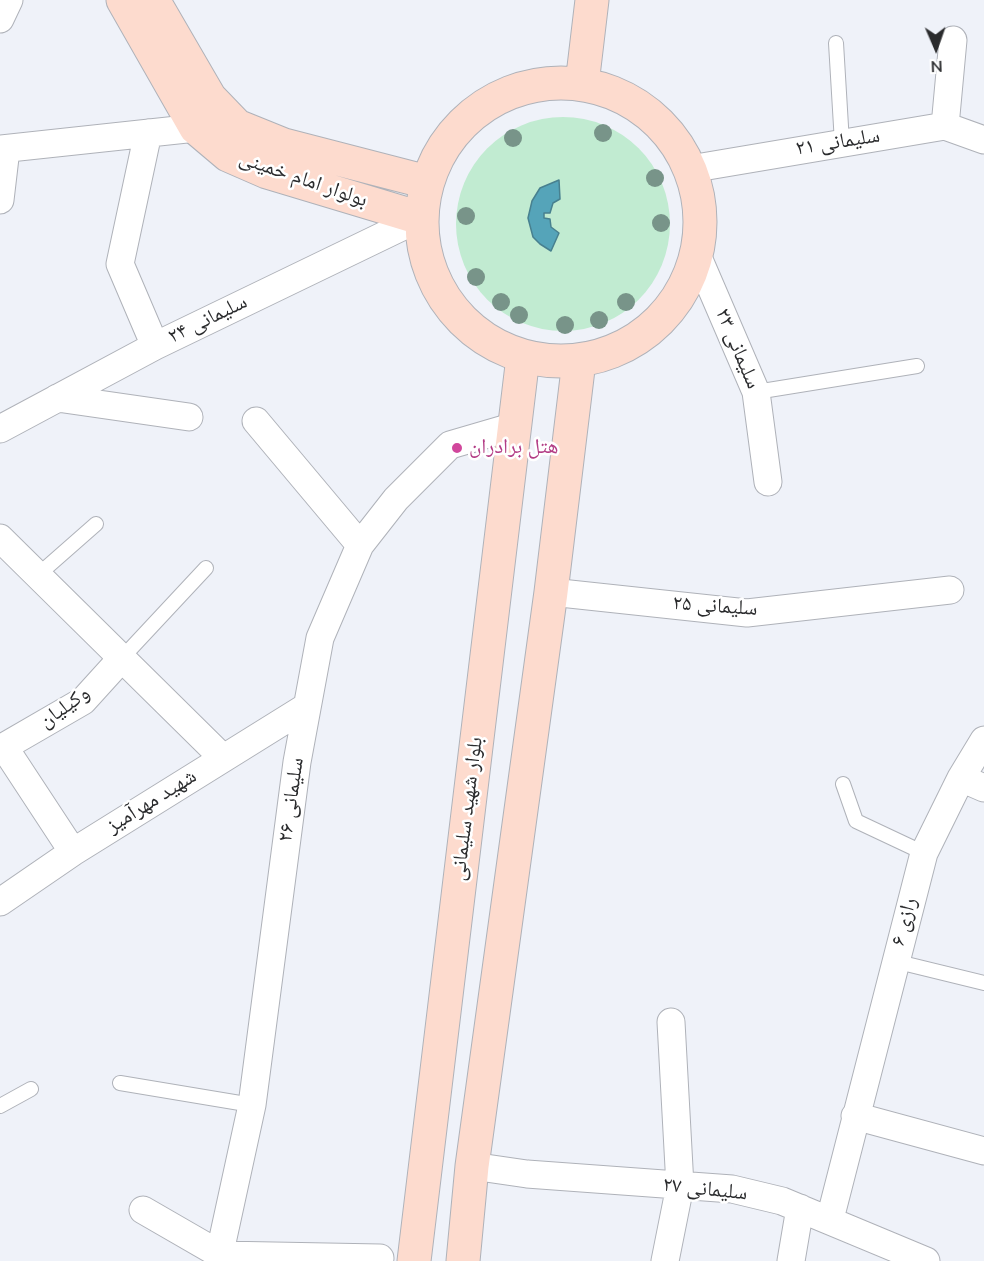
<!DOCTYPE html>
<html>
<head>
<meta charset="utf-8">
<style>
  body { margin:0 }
  #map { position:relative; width:984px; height:1261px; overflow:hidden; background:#eff2f9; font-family:"Nunito Sans",sans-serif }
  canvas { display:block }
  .north { position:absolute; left:906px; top:18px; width:60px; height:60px; -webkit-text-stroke:4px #fff; paint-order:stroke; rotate:178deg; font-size:16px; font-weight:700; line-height:24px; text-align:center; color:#2a2b2d }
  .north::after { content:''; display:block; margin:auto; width:21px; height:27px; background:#2a2b2d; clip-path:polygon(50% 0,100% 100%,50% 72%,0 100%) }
</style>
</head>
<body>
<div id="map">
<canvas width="984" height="1261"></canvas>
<div class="north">N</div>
</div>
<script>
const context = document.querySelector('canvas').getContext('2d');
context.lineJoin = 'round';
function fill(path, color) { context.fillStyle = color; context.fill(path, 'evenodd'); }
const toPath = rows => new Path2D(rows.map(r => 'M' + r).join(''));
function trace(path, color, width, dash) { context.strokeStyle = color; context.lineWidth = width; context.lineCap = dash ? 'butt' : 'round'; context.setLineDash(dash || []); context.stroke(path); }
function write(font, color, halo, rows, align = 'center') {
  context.font = font + ' "Nunito Sans","Noto Naskh Arabic",sans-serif'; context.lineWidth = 5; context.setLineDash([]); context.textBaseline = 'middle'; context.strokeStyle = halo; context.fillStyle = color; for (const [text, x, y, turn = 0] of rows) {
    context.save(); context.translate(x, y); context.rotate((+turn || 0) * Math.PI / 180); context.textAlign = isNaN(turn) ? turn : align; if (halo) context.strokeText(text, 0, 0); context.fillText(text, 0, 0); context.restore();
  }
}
fill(toPath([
  '456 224a107 107 0 1 1 214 0a107 107 0 1 1-214 0Z'
]), '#c1ebd1');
const water = toPath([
  [559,180,560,199,553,203,550,213,544,213,544,218,550,219,551,227,559,233,551,251,540,244,533,237,528,218,532,201,540,188,559,180]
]);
fill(water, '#55a4b9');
trace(water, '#48808f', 1.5);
const service = toPath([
  [836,43,842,143],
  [756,392,917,366],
  [38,575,96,524],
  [122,658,206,568],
  [843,784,856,821,924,853],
  [894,961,984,983],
  [120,1083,252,1105],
  [0,1106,31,1089]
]);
const minor = toPath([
  [0,19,9,0],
  [945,126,953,40],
  [148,133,120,264,155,346],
  [0,149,196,128],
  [690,169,945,126,984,140],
  [0,200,6,149],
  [697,255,756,392,768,482],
  [57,398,189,417],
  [256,421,360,545],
  [0,429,155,346,420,218],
  [0,538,223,758],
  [551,592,747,613,950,590],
  [4,747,73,852],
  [0,749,83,701,122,658],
  [961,778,984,788],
  [0,902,73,852,306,707],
  [855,1116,984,1151],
  [472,1166,527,1174,732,1189,782,1201,926,1261],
  [143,1210,221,1255,380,1258],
  [830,1219,924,853,961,778,984,740],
  [218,1261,252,1105,297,762,320,638,360,545,396,499,450,445,515,426],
  [665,1261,680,1186,671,1022],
  [791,1261,800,1208]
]);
const secondary = toPath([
  [123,0,196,128,228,155,267,172,420,218],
  [153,0,210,98,237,126,284,145,427,182],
  '422 222a139 139 0 1 1 278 0a139 139 0 1 1-278 0Z',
  [582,84,592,0],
  [414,1261,523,357],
  [463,1261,472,1166,551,592,579,361]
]);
trace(service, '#afb2b9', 16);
trace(minor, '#afb2b9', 29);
trace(secondary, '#afb2b9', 35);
trace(service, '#fff', 14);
trace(minor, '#fff', 27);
trace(secondary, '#fddbce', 33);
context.fillStyle = '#789489';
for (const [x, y] of [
  [603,133],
  [513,138],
  [655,178],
  [466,216],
  [661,223],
  [476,277],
  [501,302],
  [626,302],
  [519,315],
  [599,320],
  [565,325]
]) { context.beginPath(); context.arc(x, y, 9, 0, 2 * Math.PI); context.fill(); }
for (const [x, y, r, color] of [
  [457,448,6,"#d1479c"]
]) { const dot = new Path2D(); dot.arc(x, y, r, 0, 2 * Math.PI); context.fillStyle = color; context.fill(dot); trace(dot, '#fff', 2); }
write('21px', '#2a2b2d', '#fff', [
  ["سلیمانی ۲۱",838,143,-9],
  ["بولوار امام خمینی",303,180,19],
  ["سلیمانی ۲۴",208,320,-26],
  ["سلیمانی ۲۳",737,349,67],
  ["سلیمانی ۲۵",715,607,4],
  ["وکیلیان",65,708,-35],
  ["سلیمانی ۲۶",292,800,-82],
  ["شهید مهرآمیز",152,802,-32],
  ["بلوار شهید سلیمانی",468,809,-83],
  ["رازی ۶",905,922,-75],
  ["سلیمانی ۲۷",705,1190,6]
]);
write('21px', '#b23c85', '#fff', [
  ["هتل برادران",469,448]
], 'left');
</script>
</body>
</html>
